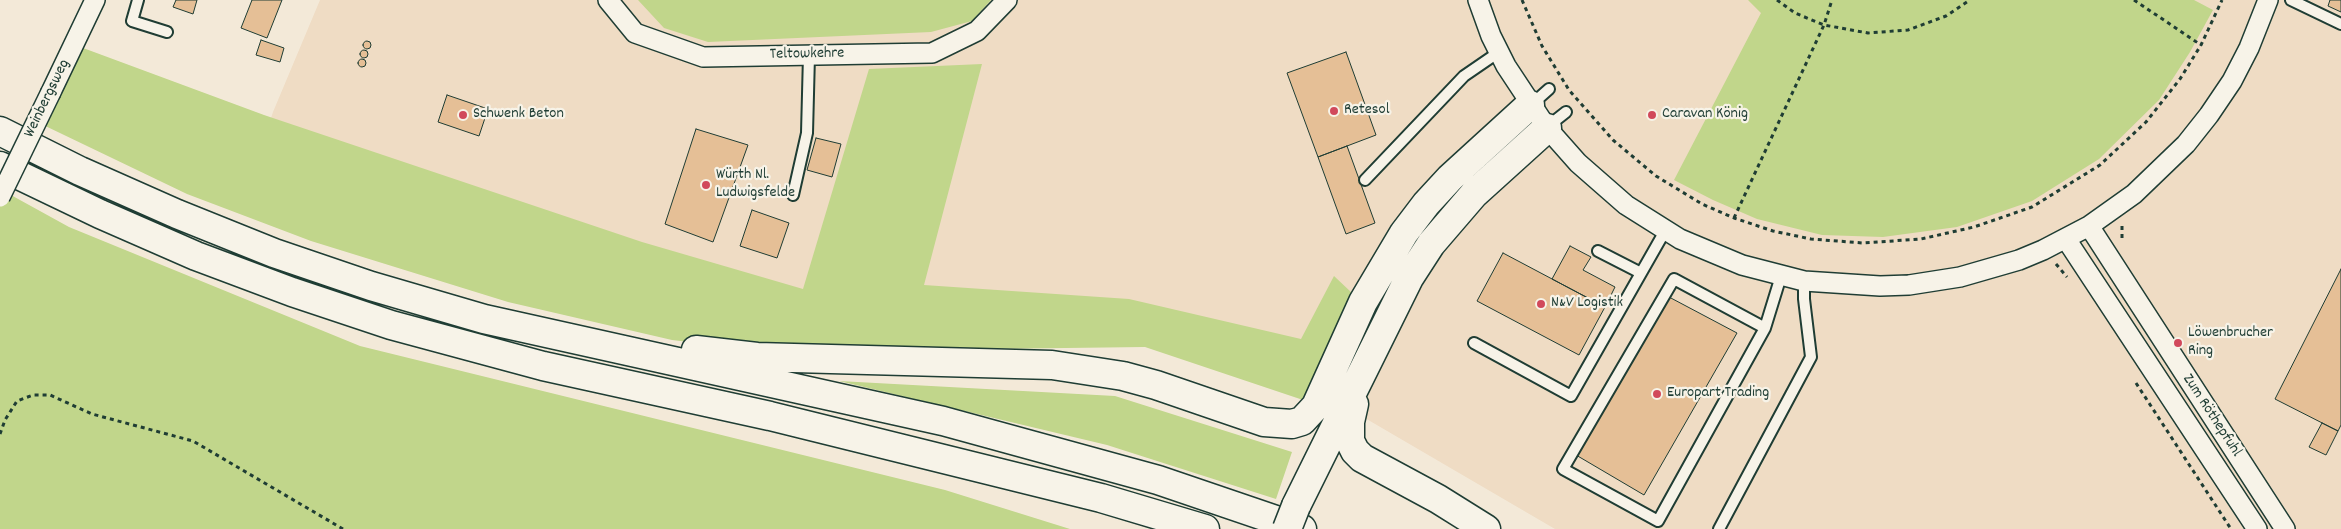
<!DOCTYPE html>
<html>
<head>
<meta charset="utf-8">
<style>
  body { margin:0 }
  canvas { display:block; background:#f3e9d8 }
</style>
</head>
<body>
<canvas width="2341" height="529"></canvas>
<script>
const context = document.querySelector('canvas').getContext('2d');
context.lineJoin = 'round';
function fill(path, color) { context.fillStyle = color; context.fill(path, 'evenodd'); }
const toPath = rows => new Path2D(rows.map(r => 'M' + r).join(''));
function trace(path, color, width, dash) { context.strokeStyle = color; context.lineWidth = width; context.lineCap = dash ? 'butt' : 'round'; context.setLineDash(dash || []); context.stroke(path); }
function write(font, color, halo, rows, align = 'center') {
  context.font = font + ' Dekko,sans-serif'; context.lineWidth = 4.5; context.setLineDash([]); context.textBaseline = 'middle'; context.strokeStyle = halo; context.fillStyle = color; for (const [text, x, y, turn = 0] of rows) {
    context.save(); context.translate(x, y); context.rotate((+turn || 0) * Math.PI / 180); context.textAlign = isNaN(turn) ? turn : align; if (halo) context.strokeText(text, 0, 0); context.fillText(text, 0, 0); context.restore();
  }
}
fill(toPath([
  [320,0,2341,0,2341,529,1555,529,1334,400,1154,337,894,338,247,191,273,112]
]), '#efdcc4');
fill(toPath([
  [638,0,991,0,972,21,931,32,708,42,664,28],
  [1748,0,2194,0,2213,10,2190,52,2159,100,2099,159,2032,201,1957,227,1883,237,1822,235,1757,219,1713,200,1674,180,1761,13],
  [75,45,264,115,642,242,803,289,869,69,982,64,924,285,1129,299,1301,339,1334,276,1352,293,1309,402,1145,347,826,351,748,349,672,340,508,302,311,241,187,194,37,122],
  [0,189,69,227,360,346,945,490,1070,529,0,529],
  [839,381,1115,396,1292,452,1276,499,1107,445]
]), '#c1d68b');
const building = toPath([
  [176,0,197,0,193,14,173,7,176,0],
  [252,0,282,0,267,38,241,28,252,0],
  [2330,0,2341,0,2341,12,2328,6,2330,0],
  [261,40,284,48,280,62,256,55,261,40],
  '363 45a4 4 0 1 1 8 0a4 4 0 1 1-8 0Z',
  '360 54a4 4 0 1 1 8 0a4 4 0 1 1-8 0Z',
  [1346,52,1376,135,1318,157,1287,73,1346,52],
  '358 63a4 4 0 1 1 8 0a4 4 0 1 1-8 0Z',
  [447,95,488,109,479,136,438,122,447,95],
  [696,129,748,145,713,242,665,224,696,129],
  [816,138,841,144,832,177,807,170,816,138],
  [1347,146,1375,223,1346,234,1318,157,1347,146],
  [752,210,789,223,777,258,740,246,752,210],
  [1570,246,1591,257,1583,270,1615,287,1605,307,1552,279,1570,246],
  [1503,253,1605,307,1579,355,1477,301,1503,253],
  [2341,269,2341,425,2338,431,2275,399,2341,269],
  [1669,297,1737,333,1644,495,1576,455,1669,297],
  [2322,423,2338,431,2326,455,2309,447,2322,423]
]);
fill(building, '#e5bf96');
trace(building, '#1f3d34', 1);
const lane = toPath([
  [138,0,132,21,167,32],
  [2291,0,2341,24],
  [1531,105,1549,89],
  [1547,127,1566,112],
  [1365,180,1464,76,1499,52],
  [793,195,807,133,809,55],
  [1598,251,1641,273],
  [1765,328,1674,279,1563,469,1658,521,1765,328,1781,276],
  [1474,343,1571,396,1665,231],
  [1719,529,1811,357,1804,299,1804,281]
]);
const street = toPath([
  [608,0,635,33,703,57,932,53,977,31,1007,0],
  [1478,0,1491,36,1506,66,1547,128,1578,163,1626,205,1680,239,1742,265,1804,281,1880,286,1909,285,1960,277,2019,260,2043,250,2089,226,2134,194,2186,144,2209,115,2232,81,2249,48,2268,0],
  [51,92,95,0],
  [2089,226,2285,529],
  [2066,239,2257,529]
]);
const highway = toPath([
  [0,131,80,171,177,214,274,253,371,286,484,319,943,421,1158,480,1302,529],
  [0,166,100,214,196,256,292,292,391,325,543,366,770,416,1101,498,1205,529],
  [696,350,757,357,1052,365,1123,376,1156,385,1264,422,1292,424,1302,421,1316,406,1363,302,1404,233,1426,204,1450,178,1530,105],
  [1354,404,1350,422,1350,441,1355,451,1362,458,1438,499,1486,529],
  [1296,506,1409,278,1431,244,1474,194,1547,128]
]);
trace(lane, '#1f3d34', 14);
trace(street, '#1f3d34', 22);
trace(highway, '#1f3d34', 31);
trace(toPath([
  [1522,0,1542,46,1569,90,1613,140,1656,176,1702,204,1734,218,1773,231,1811,239,1863,243,1921,239,1974,227,2032,207,2100,165,2146,122,2180,79,2201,45,2222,0],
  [1777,0,1795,13,1824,25,1868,33,1908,30,1946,16,1970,0],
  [2134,0,2201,45],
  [1734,218,1824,25,1832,0],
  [2122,226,2122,240],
  [2056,264,2067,277],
  [2136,383,2231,529],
  [0,434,5,420,17,401,33,395,50,395,92,414,193,441,343,529]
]), '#1f3d34', 3, [4, 4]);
trace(lane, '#f7f3e8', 10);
trace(street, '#f7f3e8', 19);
trace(highway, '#f7f3e8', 28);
const streetBridge = toPath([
  [0,197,51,92]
]);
const highwayBridge = toPath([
  [1287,529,1296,506]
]);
trace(streetBridge, '#1f3d34', 22, []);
trace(highwayBridge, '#1f3d34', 31, []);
trace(streetBridge, '#f7f3e8', 19);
trace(highwayBridge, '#f7f3e8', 28);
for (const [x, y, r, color] of [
  [1334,111,5,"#d1495b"],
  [463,115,5,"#d1495b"],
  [1652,115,5,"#d1495b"],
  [706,185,5,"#d1495b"],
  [1541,304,5,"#d1495b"],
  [2178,343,5,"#d1495b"],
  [1657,394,5,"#d1495b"]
]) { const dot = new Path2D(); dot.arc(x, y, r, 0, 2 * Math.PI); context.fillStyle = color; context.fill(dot); trace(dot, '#f7f3e8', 2); }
write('16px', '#1f3d34', '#f7f3e8', [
  ["Teltowkehre",807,55,-1],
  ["Weinbergsweg",48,99,-64],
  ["Zum Röthepfuhl",2211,416,57]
]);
write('16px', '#1f3d34', '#f7f3e8', [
  ["Retesol",1344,111],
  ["Schwenk Beton",473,115],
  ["Caravan König",1662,115],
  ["Würth Nl.",716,176],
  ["Ludwigsfelde",716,194],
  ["N&V Logistik",1551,304],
  ["Löwenbrucher",2188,334],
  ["Ring",2188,352],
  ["Europart Trading",1667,394]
], 'left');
</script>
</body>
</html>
